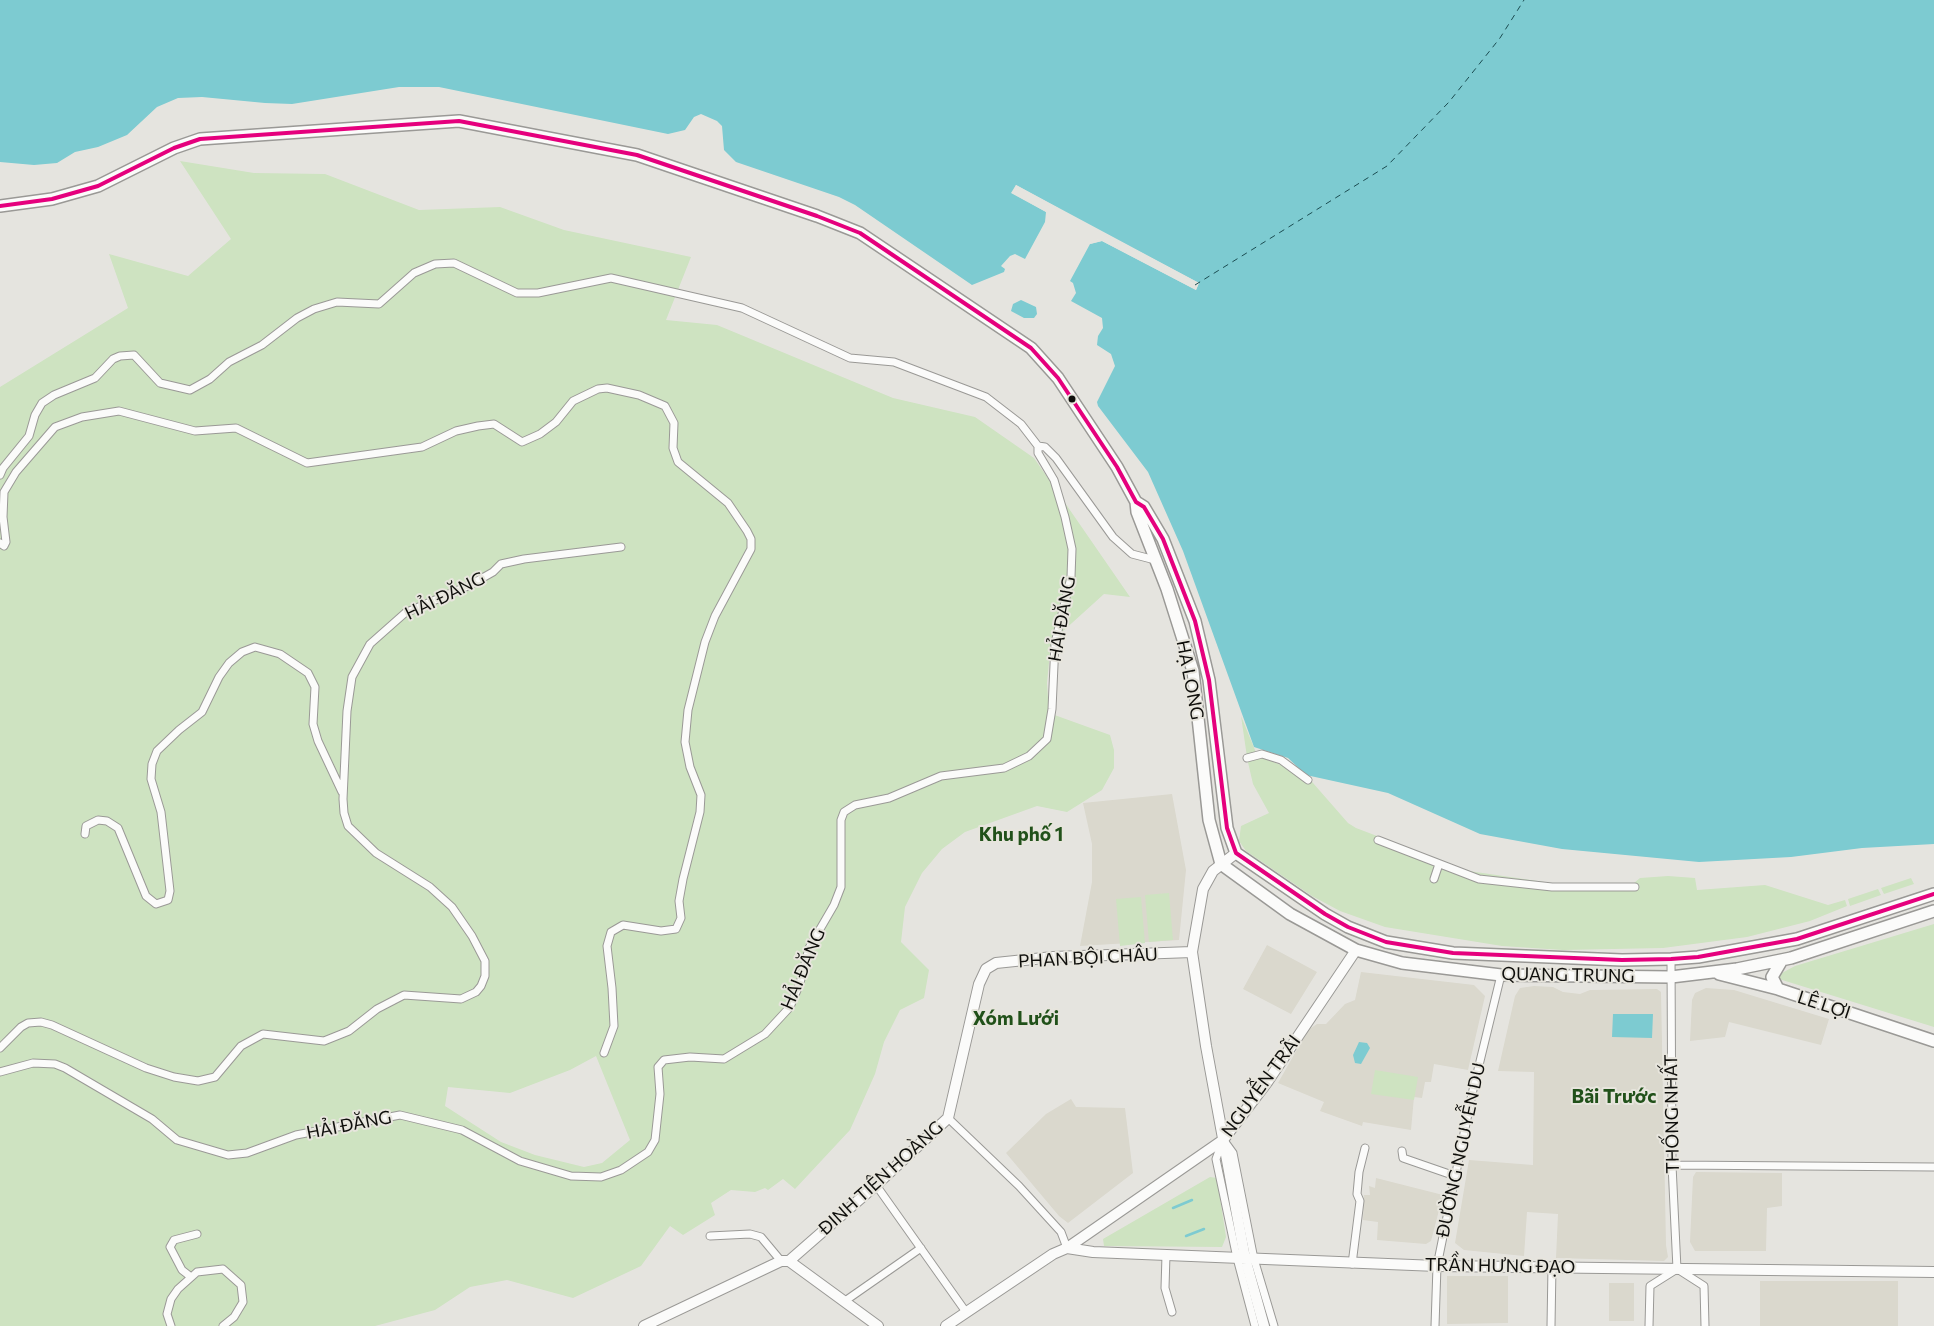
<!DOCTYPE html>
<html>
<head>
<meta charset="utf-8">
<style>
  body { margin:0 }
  canvas { display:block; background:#e5e4df }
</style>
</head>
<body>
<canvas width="1934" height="1326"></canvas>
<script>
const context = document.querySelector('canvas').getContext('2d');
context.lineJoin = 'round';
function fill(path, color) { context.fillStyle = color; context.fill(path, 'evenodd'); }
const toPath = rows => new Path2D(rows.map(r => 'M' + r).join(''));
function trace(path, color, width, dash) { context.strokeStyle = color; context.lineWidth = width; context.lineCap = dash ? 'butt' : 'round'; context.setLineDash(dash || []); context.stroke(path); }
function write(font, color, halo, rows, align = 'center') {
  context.font = font + ' Commissioner,sans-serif'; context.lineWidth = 4; context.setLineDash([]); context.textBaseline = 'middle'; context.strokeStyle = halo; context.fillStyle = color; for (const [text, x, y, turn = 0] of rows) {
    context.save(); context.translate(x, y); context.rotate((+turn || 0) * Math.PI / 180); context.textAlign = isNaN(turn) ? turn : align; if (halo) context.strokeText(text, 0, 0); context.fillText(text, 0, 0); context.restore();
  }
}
fill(toPath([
  [1172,794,1186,870,1179,940,1080,946,1092,882,1092,844,1083,803],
  [1267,945,1317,972,1291,1014,1243,989],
  [1361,972,1474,985,1485,996,1468,1070,1434,1064,1431,1082,1425,1082,1422,1098,1414,1097,1411,1130,1363,1122,1362,1126,1320,1111,1324,1102,1278,1083,1308,1030,1317,1024,1326,1024,1345,1004,1355,1000],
  [1534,986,1553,987,1563,992,1580,994,1590,990,1657,989,1661,992,1666,1245,1668,1257,1664,1261,1556,1258,1558,1214,1527,1212,1524,1256,1464,1250,1455,1243,1469,1160,1533,1165,1534,1072,1498,1071,1515,996,1520,988],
  [1706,988,1734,990,1829,1019,1821,1045,1729,1022,1725,1037,1690,1041,1692,1000,1695,993],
  [1071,1099,1076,1107,1125,1108,1133,1173,1068,1223,1059,1216,1006,1153,1046,1114],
  [1696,1172,1782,1173,1782,1206,1767,1208,1766,1251,1695,1251,1690,1242,1693,1177],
  [1376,1178,1443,1195,1431,1241,1426,1244,1377,1240,1378,1222,1363,1220,1364,1195,1370,1195,1369,1186,1375,1188],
  [1447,1276,1508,1276,1508,1323,1447,1324],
  [1760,1281,1898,1281,1898,1326,1760,1326],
  [1609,1283,1634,1283,1634,1321,1609,1321]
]), '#dad8cd');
fill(toPath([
  [180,161,254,173,325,174,419,210,500,207,564,230,691,257,666,320,717,325,893,398,975,417,1034,458,1130,597,1104,594,1051,642,1047,683,1049,713,1110,735,1114,750,1114,768,1102,790,1067,812,1037,806,965,832,942,849,922,873,905,907,901,942,929,970,924,998,900,1010,884,1042,875,1074,850,1130,795,1189,783,1179,768,1190,765,1188,755,1192,731,1190,711,1203,715,1215,683,1235,670,1226,641,1266,573,1298,507,1280,470,1287,435,1310,375,1326,0,1326,0,387,128,308,109,254,188,276,231,239],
  [596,1056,630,1140,602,1163,584,1167,535,1155,501,1142,445,1106,448,1087,510,1093,570,1070],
  [1241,716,1257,755,1247,757],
  [1258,756,1306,775,1348,823,1356,828,1469,871,1558,884,1634,883,1640,878,1668,876,1695,878,1697,890,1765,885,1828,905,1845,900,1847,906,1810,921,1747,937,1663,948,1563,950,1502,946,1385,927,1340,911,1312,896,1246,851,1239,841,1241,826,1269,813,1253,784,1247,758],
  [1911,878,1914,884,1884,894,1881,888],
  [1878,889,1881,895,1850,906,1848,899],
  [1169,893,1173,940,1149,942,1145,895],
  [1141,897,1145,943,1120,946,1116,899],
  [1934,924,1934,1027,1779,979,1780,974,1795,966],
  [1375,1070,1418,1077,1414,1100,1371,1094],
  [1210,1177,1217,1178,1226,1237,1222,1247,1104,1246,1103,1239]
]), '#cee3c1');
fill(toPath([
  [0,0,1934,0,1934,844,1862,848,1791,857,1699,862,1562,849,1480,834,1388,793,1306,775,1288,758,1254,747,1183,551,1148,472,1098,406,1097,402,1115,366,1111,354,1097,345,1098,336,1103,328,1102,318,1071,301,1076,293,1073,283,1070,281,1090,244,1102,241,1196,290,1199,283,1016,185,1012,193,1046,212,1045,222,1025,259,1015,254,1010,256,1001,266,1005,269,1004,272,972,285,855,205,839,197,736,162,724,150,722,126,717,121,701,114,694,117,685,130,668,134,439,87,399,87,292,104,265,103,202,97,178,98,157,107,127,135,98,147,75,152,57,163,34,165,0,162],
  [1021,300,1036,307,1037,314,1034,318,1024,318,1011,311,1013,304],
  [1613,1014,1653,1014,1652,1038,1612,1037],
  [1359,1042,1367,1043,1370,1048,1361,1064,1355,1063,1353,1055]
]), '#7dcbd1');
fill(toPath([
  [1016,185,1058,208,1057,211,1017,188,1015,192,1047,210,1048,213,1011,193],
  [1098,230,1199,283,1196,290,1102,241,1090,244,1092,241,1103,239,1195,286,1196,284,1097,232]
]), '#e5e4df');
trace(toPath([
  [1173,1208,1192,1200],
  [1186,1236,1204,1229]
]), '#7dcbd1', 2.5);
trace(toPath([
  [1195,285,1387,166,1449,102,1500,38,1524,0]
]), '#1c4d52', 1, [6, 5]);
const street = toPath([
  [0,475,3,468,29,436,35,415,42,403,54,395,95,378,113,359,120,356,134,355,160,383,190,390,210,379,229,362,262,345,297,318,314,309,337,302,379,304,414,273,435,264,454,263,517,293,538,293,611,278,742,308,850,358,894,362,986,397,1021,424,1038,446],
  [0,543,4,546,6,542,3,517,4,492,16,472,55,427,82,417,119,411,195,431,236,428,307,463,422,447,456,431,478,426,494,424,522,442,540,434,556,422,573,401,598,389,607,388,639,395,665,406,674,423,673,448,678,462,728,503,747,531,751,539,751,549,715,616,705,642,688,710,685,742,690,767,701,795,700,812,683,879,679,901,681,918,676,929,661,931,623,925,611,932,607,946,612,988,614,1026,604,1053],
  [1247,758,1262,754,1281,760,1308,780],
  [85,834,86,826,98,820,107,821,118,828,146,896,156,904,168,900,170,891,161,812,151,779,152,764,157,751,179,730,202,712,219,677,229,663,242,652,255,647,280,654,308,673,315,687,313,724,318,741,342,792],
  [1378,840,1479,879,1552,887,1635,887],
  [1434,879,1439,864],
  [1671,959,1672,1165,1677,1269],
  [0,1048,21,1027,28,1023,41,1022,52,1025,146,1068,174,1077,198,1081,215,1077,241,1046,263,1034,324,1041,349,1031,377,1009,404,995,461,999,476,992,481,986,485,976,485,961,472,936,452,907,430,887,376,853,348,826,344,813,343,799,347,711,352,677,370,644,405,613,470,585,493,572,501,564,524,559,621,547],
  [0,1072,33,1063,55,1064,65,1068,152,1119,177,1140,228,1155,247,1153,296,1135,400,1115,462,1130,520,1161,571,1176,601,1177,621,1170,648,1152,655,1140,660,1094,658,1067,664,1060,690,1057,724,1059,765,1034,790,1007,800,983,809,948,834,905,841,887,841,820,844,812,855,805,889,798,941,776,1004,768,1029,756,1047,739,1052,709,1055,643,1071,577,1072,549,1065,517,1054,480,1038,453,1038,446,1045,447,1056,458,1113,537,1132,554,1155,560],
  [948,1118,1019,1186,1061,1232,1067,1248],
  [1223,1140,1216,1159,1237,1258,1255,1326],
  [1225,1142,1233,1153,1254,1259,1274,1326],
  [1402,1151,1403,1158,1455,1176],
  [1672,1165,1934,1167],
  [876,1185,966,1312],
  [710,1236,750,1234,761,1237,781,1261],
  [1166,1255,1165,1288,1172,1312],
  [1352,1264,1360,1201,1357,1194,1359,1172,1365,1148],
  [1679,1270,1704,1286,1705,1326],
  [191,1277,182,1270,170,1247,174,1240,197,1234],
  [845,1301,921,1248],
  [171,1326,167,1314,171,1299,178,1289,197,1272,223,1269,241,1285,243,1302,234,1317,223,1326],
  [1435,1326,1437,1266,1472,1094,1501,975],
  [1551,1326,1552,1266],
  [1649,1326,1650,1286,1677,1269]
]);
const secondary = toPath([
  [1236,853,1213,871,1203,889,1192,952,1206,1046,1245,1258,1264,1326],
  [1067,1248,1093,1252,1437,1266,1934,1272],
  [789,1261,876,1185,948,1118,979,984,986,969,996,963,1053,957,1192,952],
  [789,1261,878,1326],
  [644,1326,781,1261,789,1261],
  [946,1326,1053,1254,1067,1248,1223,1140,1268,1081,1356,950]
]);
const primary = toPath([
  [0,206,52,199,98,186,174,148,200,139,459,121,637,155,817,216,860,233,1031,348,1058,378,1117,467,1136,502,1144,507,1163,539,1195,621,1209,680,1227,828,1236,853,1325,914,1348,927,1386,942,1453,953,1622,960,1671,959,1698,957,1797,939,1934,894],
  [1136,502,1137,512,1167,589,1193,671,1209,820,1221,864,1290,914,1356,950,1402,963,1501,975,1671,977,1737,969,1791,958,1934,911],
  [1719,974,1778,989,1934,1041],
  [1778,989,1772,977,1782,960]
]);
trace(street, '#9a9996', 9);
trace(secondary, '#9a9996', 12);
trace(primary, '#9a9996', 14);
trace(street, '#fbfbfa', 7);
trace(secondary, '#fbfbfa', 10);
trace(primary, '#fbfbfa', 11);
trace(toPath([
  [0,206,52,199,98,186,174,148,200,139,459,121,637,155,817,216,860,233,1031,348,1058,378,1117,467,1136,502,1144,507,1163,539,1195,621,1209,680,1227,828,1236,853,1325,914,1348,927,1386,942,1453,953,1622,960,1671,959,1698,957,1797,939,1934,894]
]), '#e5007d', 4);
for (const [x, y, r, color] of [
  [1072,399,4.5,"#0f0f0c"]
]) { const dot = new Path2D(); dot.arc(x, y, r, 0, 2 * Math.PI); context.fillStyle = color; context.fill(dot); trace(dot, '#e7e5dd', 2); }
write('18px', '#0f0f0c', '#e7e5dd', [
  ["HẢI ĐĂNG",445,596,-26],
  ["HẢI ĐĂNG",1062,619,-80],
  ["HẠ LONG",1190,680,79],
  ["PHAN BỘI CHÂU",1088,958,-3],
  ["HẢI ĐĂNG",803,969,-67],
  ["QUANG TRUNG",1568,975,1],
  ["LÊ LỢI",1824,1005,18],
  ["NGUYỄN TRÃI",1261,1086,-54],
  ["THỐNG NHẤT",1672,1114,-91],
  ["HẢI ĐĂNG",349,1125,-11],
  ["ĐƯỜNG NGUYỄN DU",1461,1150,-78],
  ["ĐINH TIÊN HOÀNG",881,1178,-42],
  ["TRẦN HƯNG ĐẠO",1500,1266,1]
]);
write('bold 19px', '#21511a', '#e7e5dd', [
  ["Khu phố 1",1021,835],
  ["Xóm Lưới",1016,1019],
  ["Bãi Trước",1614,1097]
]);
</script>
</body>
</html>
